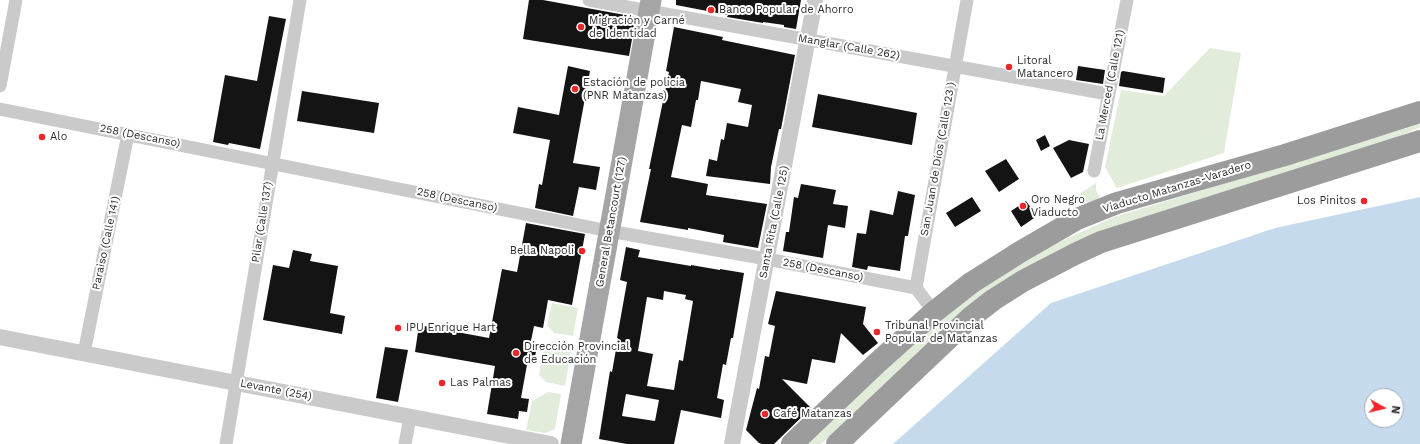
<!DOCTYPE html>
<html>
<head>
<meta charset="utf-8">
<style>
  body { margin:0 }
  #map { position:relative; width:1420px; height:444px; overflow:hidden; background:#fff; font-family:"Work Sans",sans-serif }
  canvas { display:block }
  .north { position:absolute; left:1364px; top:388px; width:40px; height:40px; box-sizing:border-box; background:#fff; border:1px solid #ababab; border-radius:50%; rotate:98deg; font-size:11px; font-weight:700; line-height:16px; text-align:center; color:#2d2d2d }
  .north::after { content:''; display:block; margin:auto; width:14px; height:18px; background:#ed2729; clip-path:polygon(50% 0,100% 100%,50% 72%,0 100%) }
</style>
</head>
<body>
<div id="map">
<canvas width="1420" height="444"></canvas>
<div class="north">N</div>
</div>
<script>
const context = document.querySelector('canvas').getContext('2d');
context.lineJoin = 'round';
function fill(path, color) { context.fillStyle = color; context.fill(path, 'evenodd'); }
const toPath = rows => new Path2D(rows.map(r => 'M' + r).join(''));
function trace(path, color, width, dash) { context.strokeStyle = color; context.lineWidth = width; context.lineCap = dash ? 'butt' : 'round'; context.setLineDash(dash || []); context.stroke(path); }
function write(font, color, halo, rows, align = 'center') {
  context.font = font + ' "Work Sans",sans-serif'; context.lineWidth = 4; context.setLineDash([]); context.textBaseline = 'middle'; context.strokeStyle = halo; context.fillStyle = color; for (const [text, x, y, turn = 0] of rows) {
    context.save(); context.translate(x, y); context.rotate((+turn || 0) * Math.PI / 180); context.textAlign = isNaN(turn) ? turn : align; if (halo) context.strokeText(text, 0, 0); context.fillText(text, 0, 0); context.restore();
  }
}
fill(toPath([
  [1210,48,1241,53,1224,153,1117,188,1105,167,1121,90,1164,96],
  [1420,124,1420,127,1378,146,975,303,821,444,805,444,883,368,970,294,1057,243,1114,217],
  [1096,183,1096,190,1100,198,1089,203,1073,198],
  [552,303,578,308,573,336,554,333,547,325],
  [553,341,572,345,565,386,546,382,539,375,544,346],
  [548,392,561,394,555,429,545,433,526,430,532,401]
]), '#e2ecda');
fill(toPath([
  [1420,197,1420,444,893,444,1051,303,1275,228],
  [1372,396,1396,396,1396,420,1372,420]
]), '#c5dbed');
fill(toPath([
  [529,0,543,0,636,17,629,56,523,39],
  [676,0,801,0,796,29,784,27,784,25,763,22,763,23,727,17,728,15,676,5],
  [269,16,286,19,260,149,229,143,228,145,213,142,225,75,257,81],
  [674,27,723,37,722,40,795,55,781,129,779,129,771,167,770,184,706,176,709,159,717,161,721,139,724,140,727,123,748,127,752,105,738,102,741,89,701,81,698,100,696,100,691,127,682,125,671,177,708,184,706,195,767,204,758,248,723,242,724,235,688,228,688,230,640,222,651,169,649,169,669,72,666,71],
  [568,66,590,71,573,163,600,167,596,190,579,187,573,216,535,208,539,184,542,185,550,140,513,133,518,107,559,115],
  [1078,66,1105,70,1103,84,1076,80],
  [1123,71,1165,78,1163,93,1119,86,1121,72],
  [302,91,379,103,374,133,297,121],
  [818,94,917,113,912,145,812,127],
  [1045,135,1050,146,1041,151,1036,140],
  [1069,140,1089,144,1083,172,1071,178,1053,148],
  [1006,159,1019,179,999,192,985,171],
  [801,184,836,190,833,204,848,206,845,228,828,225,823,258,783,251,786,232,789,232,794,197,798,198],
  [898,191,915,195,908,236,905,236,900,271,868,266,867,270,852,267,857,233,866,234,870,210,893,215],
  [972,197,981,211,955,227,946,213],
  [1026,201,1037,216,1021,227,1011,211],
  [526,223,585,234,572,305,548,300,543,328,534,326,530,346,537,347,534,361,528,359,521,398,529,399,527,412,519,411,518,419,487,414,495,366,415,352,419,325,489,338,502,269,517,272],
  [626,247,640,250,638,257,691,266,691,265,720,270,720,269,744,273,733,338,731,338,726,365,723,364,717,398,724,400,721,418,681,410,674,444,627,444,599,439,610,371,612,372,618,338,617,338,627,282,620,280],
  [664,291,686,295,685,299,693,301,683,361,679,360,674,390,647,386,653,354,638,351,647,297,663,300],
  [626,394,659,400,655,421,622,416],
  [293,250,312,254,310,261,338,266,330,313,345,316,342,334,263,320,273,265,289,268],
  [776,291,866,307,863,324,878,343,863,355,841,333,835,363,812,359,807,384,782,379,811,408,774,444,762,444,759,443,746,430,757,388,759,389,765,356,769,357,775,326,768,324],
  [385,347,408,350,398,402,376,398]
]), '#141414');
trace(toPath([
  [589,0,1108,94],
  [0,86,16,0],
  [0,109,609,231,767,259,916,288],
  [1094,171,1127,0],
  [934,312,916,288,967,0],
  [84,353,128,134],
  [226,444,300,0],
  [405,444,410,417]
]), '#cacaca', 13);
trace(toPath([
  [0,337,551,444],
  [732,444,815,0]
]), '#cacaca', 16);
trace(toPath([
  [571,444,651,0]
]), '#a5a5a5', 21);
trace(toPath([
  [792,444,877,363,934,312,971,283,1020,252,1077,219,1117,203,1285,155,1420,112],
  [837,444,970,318,993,300,1023,281,1075,254,1101,242,1420,141]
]), '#9c9c9c', 22);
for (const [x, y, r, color] of [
  [711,10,4,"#ed2729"],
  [581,27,4,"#ed2729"],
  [1009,67,4,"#ed2729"],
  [575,89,4,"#ed2729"],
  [42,137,4,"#ed2729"],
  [1364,201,4,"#ed2729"],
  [1023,206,4,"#ed2729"],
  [582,251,4,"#ed2729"],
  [398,328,4,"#ed2729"],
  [877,332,4,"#ed2729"],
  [516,353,4,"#ed2729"],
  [442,383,4,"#ed2729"],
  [765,414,4,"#ed2729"]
]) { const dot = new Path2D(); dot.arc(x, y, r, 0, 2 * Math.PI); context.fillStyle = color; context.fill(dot); trace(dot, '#fff', 1.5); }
write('11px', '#2d2d2d', '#fff', [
  ["Banco Popular de Ahorro",719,10],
  ["Migración y Carné",589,21],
  ["de Identidad",589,34],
  ["Litoral",1017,61],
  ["Matancero",1017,74],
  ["Estación de policía",583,83],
  ["(PNR Matanzas)",583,96],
  ["Alo",50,137],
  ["Oro Negro",1031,200],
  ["Viaducto",1031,213],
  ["Los Pinitos",1356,201,"right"],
  ["Bella Napoli",574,251,"right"],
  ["Tribunal Provincial",885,326],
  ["Popular de Matanzas",885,339],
  ["IPU Enrique Hart",406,328],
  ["Dirección Provincial",524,347],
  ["de Educación",524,360],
  ["Las Palmas",450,383],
  ["Café Matanzas",773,414]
], 'left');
write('11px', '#2d2d2d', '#fff', [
  ["Manglar (Calle 262)",849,47,10],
  ["La Merced (Calle 121)",1110,85,-79],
  ["258 (Descanso)",140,136,11],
  ["San Juan de Díos (Calle 123 )",938,159,-80],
  ["Viaducto Matanzas-Varadero",1177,187,-17],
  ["258 (Descanso)",457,200,12],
  ["Pilar (Calle 137)",262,222,-81],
  ["General Betancourt (127)",611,222,-80],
  ["Santa Rita (Calle 125)",774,222,-79],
  ["Paraiso (Calle 141)",106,243,-78],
  ["258 (Descanso)",823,270,11],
  ["Levante (254)",276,390,11]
]);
</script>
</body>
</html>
